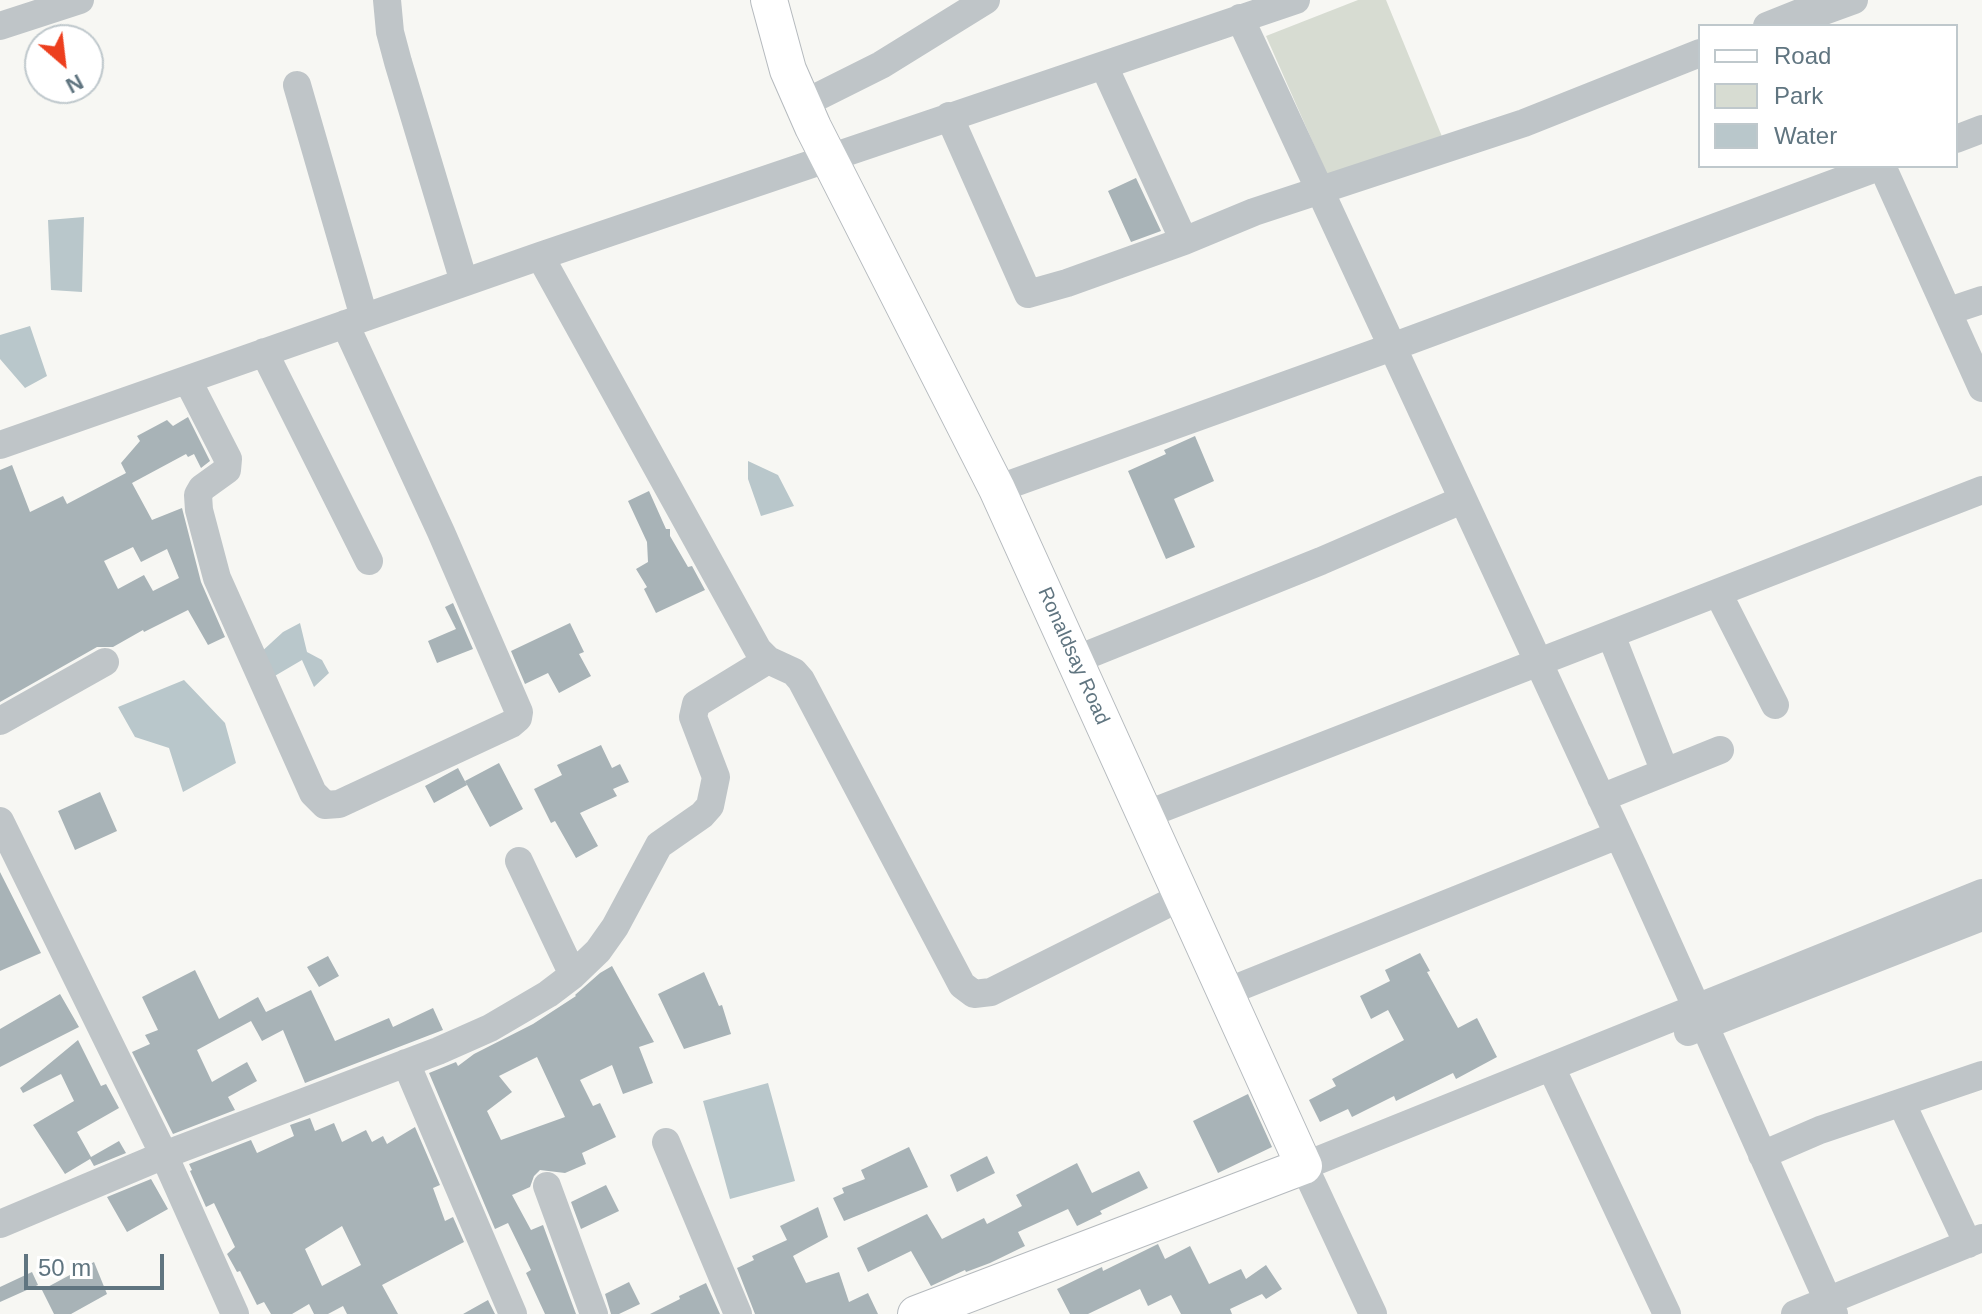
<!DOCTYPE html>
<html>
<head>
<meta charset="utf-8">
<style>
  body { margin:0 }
  #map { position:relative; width:1982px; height:1314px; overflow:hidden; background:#f7f7f3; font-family:Helvetica,sans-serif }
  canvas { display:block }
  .legend { position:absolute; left:1698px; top:24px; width:260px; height:144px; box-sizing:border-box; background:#fff; border:2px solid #bfc8cc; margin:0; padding:10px 14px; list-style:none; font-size:24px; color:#607580 }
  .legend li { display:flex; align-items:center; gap:16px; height:40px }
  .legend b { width:40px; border:2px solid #bfc8cc }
  .north { position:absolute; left:24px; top:24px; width:80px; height:80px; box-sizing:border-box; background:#fff; border:2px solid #bfc8cc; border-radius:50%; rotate:152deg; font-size:22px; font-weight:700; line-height:32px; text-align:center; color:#607580 }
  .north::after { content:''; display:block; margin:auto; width:28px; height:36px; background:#ed3f1e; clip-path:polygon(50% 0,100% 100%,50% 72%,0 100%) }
  .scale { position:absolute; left:24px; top:1254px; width:140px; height:36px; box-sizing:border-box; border:4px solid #607580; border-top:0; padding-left:10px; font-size:24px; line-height:28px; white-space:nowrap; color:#607580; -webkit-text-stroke:6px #fff; paint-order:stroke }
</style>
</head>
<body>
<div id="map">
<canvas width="1982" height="1314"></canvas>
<ul class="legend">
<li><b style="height:10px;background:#fff"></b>Road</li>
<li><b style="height:22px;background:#d7dcd2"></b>Park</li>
<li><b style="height:22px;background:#b9c7cb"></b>Water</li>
</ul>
<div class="north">N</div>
<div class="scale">50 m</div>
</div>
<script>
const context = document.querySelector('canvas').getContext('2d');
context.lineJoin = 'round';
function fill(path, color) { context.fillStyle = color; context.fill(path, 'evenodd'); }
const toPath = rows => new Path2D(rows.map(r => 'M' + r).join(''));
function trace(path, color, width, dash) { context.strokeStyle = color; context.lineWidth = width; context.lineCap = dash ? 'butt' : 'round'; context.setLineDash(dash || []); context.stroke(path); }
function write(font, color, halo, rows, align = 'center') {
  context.font = font + ' Helvetica,sans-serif'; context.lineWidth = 8; context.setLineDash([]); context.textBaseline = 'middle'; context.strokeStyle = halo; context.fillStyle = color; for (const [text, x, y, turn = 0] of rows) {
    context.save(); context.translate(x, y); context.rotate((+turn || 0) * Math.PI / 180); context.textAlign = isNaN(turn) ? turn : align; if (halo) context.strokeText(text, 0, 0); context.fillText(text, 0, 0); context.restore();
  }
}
fill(toPath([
  [1358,0,1386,0,1443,139,1329,179,1266,36]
]), '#d7dcd2');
fill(toPath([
  [84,217,82,292,51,290,48,220],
  [30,326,47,376,25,388,0,359,0,335],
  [748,461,778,475,794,506,761,516,748,479],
  [300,623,307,652,322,660,329,673,314,687,302,660,273,677,259,654,283,632],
  [184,680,225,723,236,763,183,792,169,748,135,737,118,707],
  [768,1083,795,1181,730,1199,703,1101]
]), '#b9c7cb');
fill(toPath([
  [1136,178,1161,231,1131,242,1108,191],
  [188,417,210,461,201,468,194,454,188,457,186,454,132,483,152,520,182,508,201,582,225,637,208,645,188,610,144,632,143,630,113,647,97,647,0,702,0,470,12,465,30,512,63,496,67,504,126,473,121,463,140,441,137,436,167,420,173,426],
  [133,547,141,562,167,549,179,578,153,591,144,575,118,589,104,561],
  [1195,436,1214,481,1174,499,1195,547,1166,559,1128,471,1166,454,1164,450],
  [649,491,666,529,670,529,670,536,688,567,692,566,705,590,656,613,644,589,647,587,636,569,648,562,647,542,628,501],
  [453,603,473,649,437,663,428,641,456,629,445,607],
  [570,623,584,652,579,654,591,676,559,693,548,673,525,684,511,651],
  [601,745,612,768,620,764,629,782,613,789,617,796,580,813,598,846,576,858,555,821,551,823,534,789,562,775,557,765],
  [499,763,523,809,490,827,465,781],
  [458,768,467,785,434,803,425,786],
  [100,792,117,831,75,850,58,811],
  [0,872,41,953,0,971],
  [1420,953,1430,971,1427,972,1458,1028,1477,1018,1497,1057,1456,1079,1453,1073,1396,1101,1394,1096,1352,1117,1348,1109,1320,1122,1309,1100,1336,1086,1332,1079,1404,1040,1388,1010,1371,1019,1360,996,1390,981,1385,970],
  [328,956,339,976,319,987,307,967],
  [612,966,654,1042,639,1047,653,1083,623,1094,612,1065,580,1080,593,1106,600,1103,616,1137,582,1153,586,1164,565,1173,540,1170,534,1176,530,1187,512,1195,531,1230,543,1225,576,1314,545,1314,526,1273,531,1270,508,1223,495,1229,429,1073,456,1062,458,1066,474,1054,533,1024,576,996,575,995,600,973],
  [537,1057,565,1117,501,1140,487,1111,512,1092,499,1076],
  [195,970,219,1019,258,997,266,1012,311,990,335,1041,389,1018,393,1027,433,1008,443,1030,305,1083,283,1030,262,1041,251,1021,197,1050,212,1082,247,1062,257,1081,228,1097,235,1110,173,1134,132,1052,150,1044,145,1035,158,1030,142,997],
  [704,972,719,1006,722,1005,731,1034,684,1049,658,994],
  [60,994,79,1027,0,1067,0,1029],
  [78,1040,101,1086,106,1084,119,1108,77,1132,91,1157,119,1141,126,1153,94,1166,90,1159,65,1174,33,1125,74,1101,61,1074,23,1093,20,1088],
  [1248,1094,1272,1147,1218,1173,1193,1121],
  [310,1118,315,1131,334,1123,342,1142,366,1130,372,1142,383,1136,387,1144,415,1127,440,1185,433,1188,445,1221,453,1217,464,1242,382,1285,398,1314,347,1314,343,1306,328,1314,314,1314,309,1304,292,1314,271,1314,264,1302,257,1305,240,1271,237,1272,227,1254,235,1247,214,1203,206,1207,190,1171,192,1170,189,1164,251,1140,257,1153,294,1136,290,1125],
  [342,1226,361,1265,322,1286,305,1249],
  [909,1147,928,1187,844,1221,833,1198,844,1193,842,1188,865,1179,861,1170],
  [987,1156,995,1173,957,1192,950,1175],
  [1077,1163,1092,1193,1139,1171,1148,1188,1100,1211,1102,1214,1077,1226,1068,1209,1018,1232,1025,1246,990,1263,966,1272,965,1270,931,1286,911,1251,868,1272,857,1248,927,1214,942,1239,984,1218,987,1224,1022,1206,1016,1195],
  [151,1179,168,1209,127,1232,107,1197],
  [606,1185,619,1211,581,1229,571,1202],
  [818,1207,828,1237,793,1256,806,1283,839,1272,849,1302,868,1293,878,1314,755,1314,737,1268,754,1260,752,1256,787,1240,780,1226],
  [1158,1244,1165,1259,1190,1246,1209,1284,1241,1269,1246,1279,1266,1265,1282,1289,1266,1299,1262,1294,1230,1309,1232,1314,1181,1314,1171,1295,1148,1306,1140,1289,1088,1314,1070,1314,1057,1289,1102,1267,1103,1271],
  [94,1262,107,1294,71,1314,54,1314,42,1290],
  [32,1272,38,1285,0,1302,0,1287],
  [629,1282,640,1304,619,1314,611,1314,605,1294],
  [706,1283,720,1314,650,1314,680,1299,679,1296],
  [488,1300,495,1314,463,1314]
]), '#a8b3b7');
const major = toPath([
  [769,0,788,70,813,127,997,489,1304,1166,916,1314]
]);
trace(major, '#b5babe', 38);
trace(toPath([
  [387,0,390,32,398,62,464,282],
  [1810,16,1854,0],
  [1240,18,1632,864,1834,1314],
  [0,26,80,0],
  [1767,26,1807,10],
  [1104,66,1184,241],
  [297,85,364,317],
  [803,104,881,65,986,0],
  [949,116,1028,294,1067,283,1184,241,1254,212,1524,123,1700,53],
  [1956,139,1982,129],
  [1882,166,1982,388],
  [540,256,758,650,768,660,794,672,801,680,962,985,974,994,991,992,1181,897],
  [1949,311,1982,300],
  [264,352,369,561],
  [188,381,228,459,227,470,202,488,198,495,199,510,217,578,313,793,325,805,339,804,511,724,518,718,519,712,441,532,345,324],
  [0,445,540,256,1296,0],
  [997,489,1392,347,1881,166],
  [1718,593,1775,705],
  [1611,635,1665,772],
  [1075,660,1321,561,1462,500],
  [0,721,105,662],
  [1601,798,1720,750],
  [1145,815,1982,490],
  [0,821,164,1155,235,1314],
  [519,861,573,975],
  [1224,993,1618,835],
  [1688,1032,1982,917],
  [406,1063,513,1314],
  [1551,1067,1667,1314],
  [1902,1104,1968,1244],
  [666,1142,738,1314],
  [1762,1155,1820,1130,1982,1075],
  [547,1186,594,1314],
  [0,1224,164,1155,438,1051,490,1028,548,994,573,975,598,951,615,927,659,845,702,815,710,806,716,777,693,717,696,704,768,660],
  [1373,1314,1304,1166,1982,893],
  [1795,1314,1982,1238]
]), '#bfc5c8', 28);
trace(major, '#fff', 36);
write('20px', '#607580', '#fff', [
  ["Ronaldsay Road",1073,656,66]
]);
</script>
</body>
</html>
